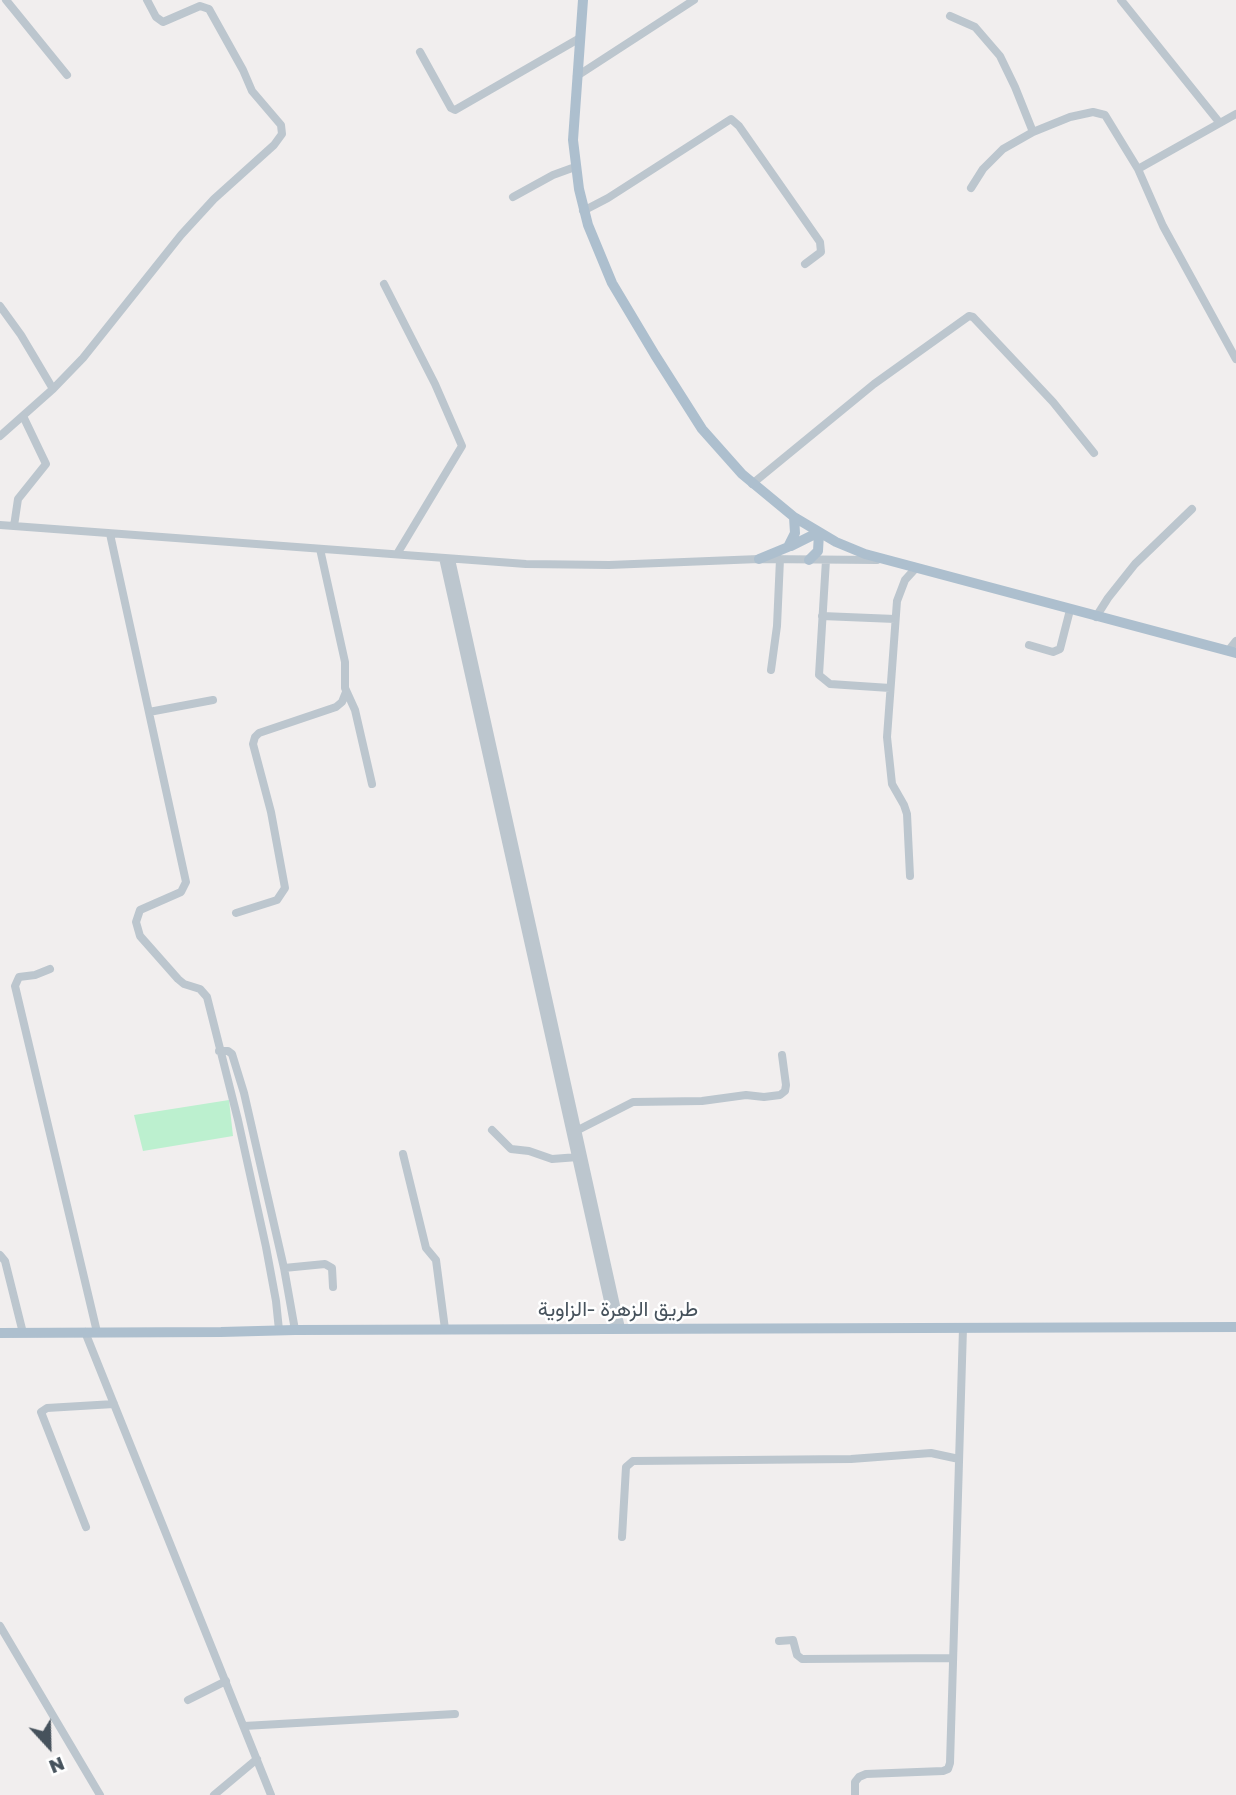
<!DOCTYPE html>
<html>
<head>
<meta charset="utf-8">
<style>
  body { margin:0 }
  #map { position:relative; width:1236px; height:1795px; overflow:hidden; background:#f1eeee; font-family:"Golos Text",sans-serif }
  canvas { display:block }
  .north { position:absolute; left:14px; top:1711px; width:70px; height:70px; -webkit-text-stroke:5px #fff; paint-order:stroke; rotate:158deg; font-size:19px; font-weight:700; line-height:28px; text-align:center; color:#46525c }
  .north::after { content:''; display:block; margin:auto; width:24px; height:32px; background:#46525c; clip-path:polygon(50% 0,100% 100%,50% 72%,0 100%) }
</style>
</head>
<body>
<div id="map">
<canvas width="1236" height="1795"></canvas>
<div class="north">N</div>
</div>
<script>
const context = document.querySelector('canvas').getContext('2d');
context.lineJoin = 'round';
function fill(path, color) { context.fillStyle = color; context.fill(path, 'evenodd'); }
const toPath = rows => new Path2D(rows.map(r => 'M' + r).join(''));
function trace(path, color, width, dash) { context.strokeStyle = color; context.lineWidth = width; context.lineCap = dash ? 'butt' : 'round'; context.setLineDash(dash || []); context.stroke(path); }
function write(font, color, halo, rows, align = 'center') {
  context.font = font + ' "Golos Text",Vazirmatn,sans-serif'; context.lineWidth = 5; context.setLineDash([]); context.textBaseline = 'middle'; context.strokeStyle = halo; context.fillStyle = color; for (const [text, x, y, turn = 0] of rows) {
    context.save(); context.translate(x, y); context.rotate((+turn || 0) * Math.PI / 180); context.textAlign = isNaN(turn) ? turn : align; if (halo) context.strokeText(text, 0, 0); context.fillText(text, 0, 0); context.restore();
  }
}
fill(toPath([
  [229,1100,233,1136,143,1151,134,1115]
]), '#bcf0cf');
trace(toPath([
  [6,0,67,75],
  [1121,0,1219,122],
  [950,16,975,27,1000,56,1015,87,1033,132],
  [420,52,451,108,455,110,580,38],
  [577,76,694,0],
  [1138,169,1236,114],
  [971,188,983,169,1003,149,1033,132,1070,117,1093,112,1105,115,1138,169,1163,226,1236,359],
  [513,197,553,175,575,167],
  [583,211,608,198,731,119,739,126,820,242,821,252,805,264],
  [384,284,435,384,462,446,397,554],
  [0,306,21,335,53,389],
  [0,436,53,389,83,358,181,235,214,199,274,145,282,134,281,125,252,91,243,70,209,9,200,6,163,22,156,17,147,0],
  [752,484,874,384,969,316,973,317,1053,402,1094,453],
  [0,525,526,564,609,565,759,559,877,560],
  [14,526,18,499,46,464,23,416],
  [110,534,186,882,181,892,140,910,136,922,140,936,178,979,184,984,200,989,207,997,238,1120,266,1247,276,1301,279,1330],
  [320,549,345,662,345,688,355,710,372,784],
  [443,558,614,1328],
  [451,559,621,1328],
  [826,560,819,675,830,684,890,688],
  [822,616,895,619],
  [1096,617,1108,598,1135,564,1192,509],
  [1029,645,1053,652,1060,649,1070,610],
  [1228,651,1236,641],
  [771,670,777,626,780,559],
  [149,712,213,700],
  [910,876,907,814,904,805,892,784,887,737,897,601,905,580,915,569],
  [236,913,277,900,285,888,271,812,253,744,255,737,259,733,336,707,342,702,346,692],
  [50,969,35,975,19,977,15,986,97,1332],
  [219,1051,228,1051,232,1054,244,1093,284,1268,295,1330],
  [492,1130,511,1149,529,1151,552,1159,578,1157],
  [576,1131,633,1102,702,1101,746,1095,764,1097,780,1095,785,1091,786,1085,782,1055],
  [403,1154,426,1248,436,1260,445,1329],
  [0,1255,5,1261,23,1333],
  [284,1268,325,1264,332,1268,333,1287],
  [85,1332,271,1795],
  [86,1527,41,1412,47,1408,114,1404],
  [622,1537,626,1467,633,1461,851,1459,931,1453,959,1459],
  [0,1626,100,1795],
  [779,1641,793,1640,797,1655,802,1659,953,1658],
  [188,1700,226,1681],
  [244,1726,455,1714],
  [214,1795,257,1759],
  [855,1795,855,1782,859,1777,866,1774,943,1771,948,1769,950,1763,963,1328]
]), '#bcc6ce', 8);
trace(toPath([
  [583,0,573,140,579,189,588,225,612,283,655,355,702,429,742,474,794,517,836,542,865,554,1236,653],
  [791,546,819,532],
  [759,559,788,547,795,533,794,517],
  [809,560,818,551,819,533],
  [0,1333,221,1332,295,1330,1236,1327]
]), '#adbfce', 10);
write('21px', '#46525c', '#fff', [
  ["طريق الزهرة -الزاوية",618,1309]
]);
</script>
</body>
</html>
